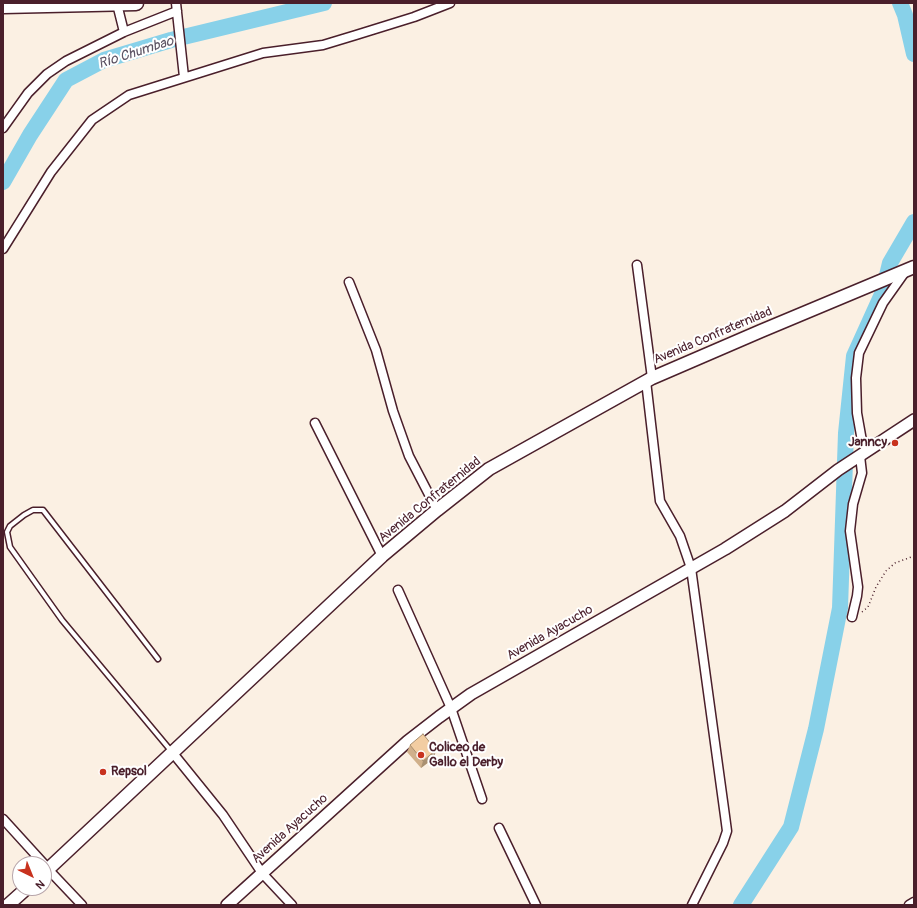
<!DOCTYPE html>
<html>
<head>
<meta charset="utf-8">
<style>
  body { margin:0 }
  #map { position:relative; width:917px; height:908px; overflow:hidden; background:#fbf0e3; font-family:Pangolin,sans-serif }
  canvas { display:block }
  .frame { position:absolute; inset:0; border:4px solid #4a1f2b; pointer-events:none }
  .north { position:absolute; left:12px; top:856px; width:40px; height:40px; box-sizing:border-box; background:#fff; border:1px solid #b7a5aa; border-radius:50%; rotate:137deg; font-size:11px; font-weight:700; line-height:16px; text-align:center; color:#4a1f2b }
  .north::after { content:''; display:block; margin:auto; width:14px; height:18px; background:#c8321e; clip-path:polygon(50% 0,100% 100%,50% 72%,0 100%) }
</style>
</head>
<body>
<div id="map">
<canvas width="917" height="908"></canvas>
<div class="frame"></div>
<div class="north">N</div>
</div>
<script>
const context = document.querySelector('canvas').getContext('2d');
context.lineJoin = 'round';
const toPath = rows => new Path2D(rows.map(r => 'M' + r).join(''));
function trace(path, color, width, dash) { context.strokeStyle = color; context.lineWidth = width; context.lineCap = dash ? 'butt' : 'round'; context.setLineDash(dash || []); context.stroke(path); }
function fill(path, color) { context.fillStyle = color; context.fill(path, 'evenodd'); }
function write(font, color, halo, rows, align = 'center') {
  context.font = font + ' Pangolin,sans-serif'; context.lineWidth = 4; context.setLineDash([]); context.textBaseline = 'middle'; context.strokeStyle = halo; context.fillStyle = color; for (const [text, x, y, turn = 0] of rows) {
    context.save(); context.translate(x, y); context.rotate((+turn || 0) * Math.PI / 180); context.textAlign = isNaN(turn) ? turn : align; if (halo) context.strokeText(text, 0, 0); context.fillText(text, 0, 0); context.restore();
  }
}
trace(toPath([
  [900,3,905,15,914,54],
  [3,182,30,135,66,80,104,60,171,40,324,3],
  [741,905,791,827,816,729,840,608,846,433,854,356,883,292,890,263,914,222]
]), '#88d1e9', 16);
const service = toPath([
  [158,659,43,510,33,510,24,515,10,526,7,532,10,547,62,620,172,752]
]);
const minor = toPath([
  [176,3,184,77],
  [117,4,124,32],
  [3,128,28,93,47,74,66,61,124,32,177,11],
  [3,249,51,172,92,120,129,95,263,53,323,45,356,35,414,17,450,3],
  [637,265,652,378],
  [349,282,376,350,393,411,409,456,437,510],
  [646,381,660,501,680,536,691,568,725,816,727,831,723,843,692,905],
  [315,423,382,556],
  [867,451,862,441,857,413,856,378,859,353,883,303,905,272],
  [398,590,451,708,482,799],
  [852,617,857,596,858,587,850,531,853,504,862,473,860,456],
  [172,752,223,815,262,873,292,905],
  [3,819,44,864],
  [499,828,536,905],
  [46,867,82,905],
  [909,905,914,902]
]);
const tertiary = toPath([
  [227,905,408,741,439,717,471,694,725,549,785,511,838,470,914,420]
]);
const secondary = toPath([
  [44,873,382,556,437,510,489,469,652,378,761,331,914,267],
  [8,905,27,888]
]);
const trunk = toPath([
  [3,6,136,3]
]);
trace(service, '#4a1f2b', 7);
trace(minor, '#4a1f2b', 11);
trace(tertiary, '#4a1f2b', 14);
trace(secondary, '#4a1f2b', 15);
trace(trunk, '#4a1f2b', 17);
trace(toPath([
  [862,612,868,607,876,587,886,571,895,563,914,556]
]), '#4a1f2b', 1.5, [1, 3]);
trace(service, '#fff', 4);
trace(minor, '#fff', 8);
trace(tertiary, '#fff', 11);
trace(secondary, '#fff', 12);
trace(trunk, '#fff', 14);
fill(toPath([
  [410,745,434,758,421,768,407,752]
]), '#d0b08b');
fill(toPath([
  [436,750,434,758,421,768,423,761]
]), '#a99071');
const building = toPath([
  [423,734,436,750,423,761,410,745,423,734]
]);
fill(building, '#f2cda2');
trace(building, '#a99071', 1);
for (const [x, y, r, color] of [
  [895,443,4,"#c8321e"],
  [421,755,4,"#c8321e"],
  [103,772,4,"#c8321e"]
]) { const dot = new Path2D(); dot.arc(x, y, r, 0, 2 * Math.PI); context.fillStyle = color; context.fill(dot); trace(dot, '#fff', 1.5); }
write('13px', '#4a1f2b', '#fff', [
  ["Avenida Confraternidad",713,336,-23],
  ["Avenida Confraternidad",430,500,-39],
  ["Avenida Ayacucho",550,633,-30],
  ["Avenida Ayacucho",290,829,-42]
]);
write('bold 13px', '#4a1f2b', '#fff', [
  ["Janncy",887,443,"right"],
  ["Coliceo de",429,748],
  ["Gallo el Derby",429,763],
  ["Repsol",111,772]
], 'left');
write('italic 14px', '#5d5464', '#fff', [
  ["Río Chumbao",136,53,-18]
]);
</script>
</body>
</html>
